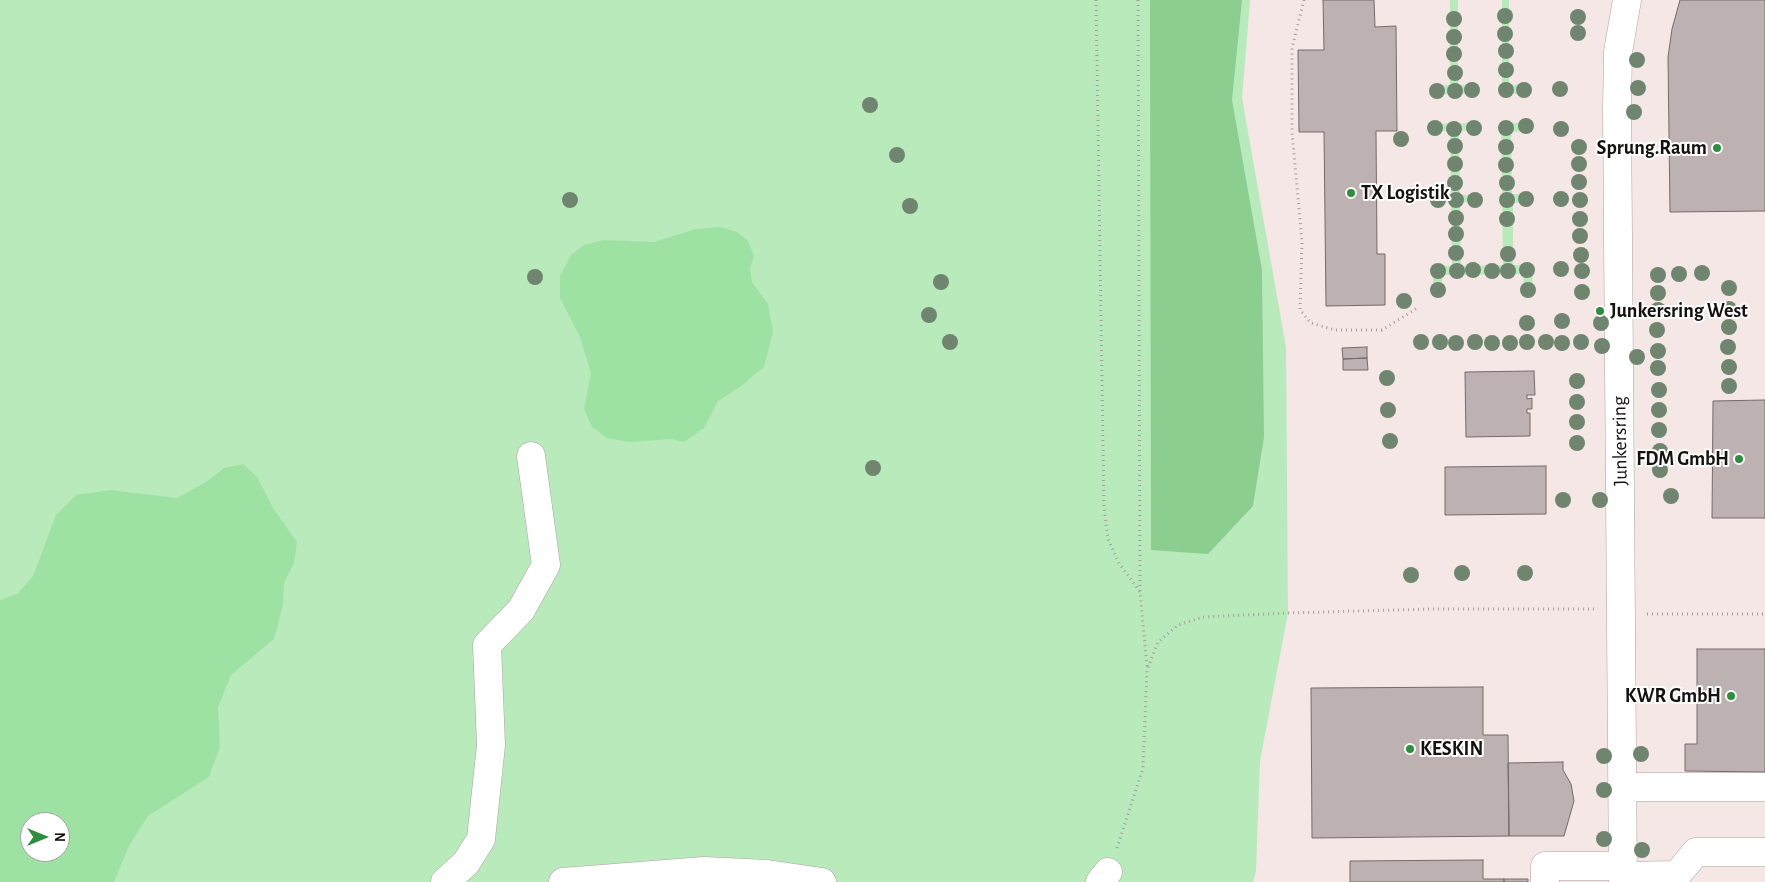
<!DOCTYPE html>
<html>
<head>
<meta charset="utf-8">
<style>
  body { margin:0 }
  #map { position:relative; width:1765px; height:882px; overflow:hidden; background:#f4e7e6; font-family:"Alegreya Sans",sans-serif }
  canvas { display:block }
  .north { position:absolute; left:20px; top:812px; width:50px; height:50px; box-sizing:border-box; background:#fff; border:1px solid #a2a0a0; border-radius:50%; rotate:90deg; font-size:14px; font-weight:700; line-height:20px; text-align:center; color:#161111 }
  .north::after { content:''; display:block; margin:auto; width:18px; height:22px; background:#2f8d3f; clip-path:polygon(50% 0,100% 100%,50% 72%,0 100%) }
</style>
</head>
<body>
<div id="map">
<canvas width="1765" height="882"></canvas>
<div class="north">N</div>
</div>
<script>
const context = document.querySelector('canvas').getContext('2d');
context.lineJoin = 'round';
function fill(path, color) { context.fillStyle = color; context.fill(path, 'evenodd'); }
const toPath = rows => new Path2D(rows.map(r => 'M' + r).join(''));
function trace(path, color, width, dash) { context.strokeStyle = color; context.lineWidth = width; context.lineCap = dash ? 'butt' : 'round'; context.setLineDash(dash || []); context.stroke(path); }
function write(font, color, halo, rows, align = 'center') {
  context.font = font + ' "Alegreya Sans",sans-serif'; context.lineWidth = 4; context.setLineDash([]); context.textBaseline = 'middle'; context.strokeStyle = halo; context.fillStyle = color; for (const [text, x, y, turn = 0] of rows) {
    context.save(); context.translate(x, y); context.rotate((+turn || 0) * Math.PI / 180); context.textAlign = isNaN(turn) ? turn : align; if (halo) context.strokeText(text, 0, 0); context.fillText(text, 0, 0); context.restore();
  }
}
fill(toPath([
  [0,0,1250,0,1242,98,1286,347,1288,613,1260,761,1256,871,1253,882,0,882],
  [30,822,60,822,60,852,30,852],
  [1450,0,1458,0,1458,85,1478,85,1478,94,1433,94,1433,86,1450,85],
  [1502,0,1509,0,1509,85,1531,85,1531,94,1502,94],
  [1479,123,1479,130,1459,131,1460,195,1479,195,1479,202,1460,202,1461,266,1503,265,1501,123,1531,123,1531,131,1511,132,1512,194,1531,194,1531,202,1513,203,1513,265,1532,265,1533,294,1524,294,1523,274,1442,275,1442,295,1433,296,1433,266,1452,266,1451,202,1433,202,1433,196,1451,195,1450,131,1433,131,1433,124]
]), '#b9eabc');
fill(toPath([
  [1150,0,1242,0,1232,100,1262,270,1264,437,1253,506,1208,554,1151,550]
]), '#8bce90');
fill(toPath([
  [720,227,737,232,748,241,754,256,750,268,752,282,768,304,773,332,764,367,740,387,718,401,704,428,684,442,671,439,629,442,607,438,592,427,584,409,591,373,580,337,560,298,560,276,571,255,584,245,603,240,654,242,696,229],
  [243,464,257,477,273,508,297,542,294,563,284,583,283,605,274,639,231,675,218,707,220,747,209,777,148,816,129,846,114,882,0,882,0,600,17,594,33,576,56,515,76,495,110,490,177,498,206,482,224,468],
  [30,822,60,822,60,852,30,852]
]), '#9ee2a3');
const building = toPath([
  [1323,0,1374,0,1375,27,1396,26,1397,131,1376,131,1377,254,1385,254,1385,305,1326,306,1324,132,1299,132,1298,50,1324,50,1323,0],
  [1680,0,1765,0,1765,211,1670,212,1668,57,1672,29,1680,0],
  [1367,347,1367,358,1343,359,1342,348,1367,347],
  [1367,358,1368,370,1343,370,1343,359,1367,358],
  [1534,371,1535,395,1527,395,1527,399,1532,398,1532,409,1527,409,1527,413,1530,413,1530,436,1466,437,1465,372,1534,371],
  [1765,400,1765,518,1712,518,1713,401,1765,400],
  [1546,466,1546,514,1445,515,1445,467,1546,466],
  [1697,649,1765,649,1765,772,1685,771,1685,744,1697,744,1697,649],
  [1483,687,1483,735,1508,735,1509,836,1312,838,1311,688,1483,687],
  [1563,762,1563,770,1571,784,1574,801,1564,836,1509,836,1508,763,1563,762],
  [1483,860,1483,879,1504,879,1504,882,1350,882,1350,861,1483,860],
  [1504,879,1528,879,1528,882,1504,882,1504,879]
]);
fill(building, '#beb1b1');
trace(building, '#766a69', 1);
const minor = toPath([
  [1621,787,1765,787],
  [1623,876,1677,875,1696,852,1765,852],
  [445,882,466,863,481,839,491,745,487,645,521,610,546,565,531,456],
  [563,882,704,871,767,874,822,882],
  [1100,882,1108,872],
  [1545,882,1545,866,1623,866],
  [1623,882,1617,108,1618,52,1627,0]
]);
trace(minor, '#aea1a1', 29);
trace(toPath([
  [1096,0,1104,508,1108,539,1119,563,1140,592,1147,667],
  [1138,0,1140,592],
  [1304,0,1292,48,1292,132,1302,242,1300,310,1311,323,1335,330,1382,330,1419,307],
  [1647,614,1765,614],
  [1117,848,1143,768,1147,670,1158,642,1178,625,1203,617,1288,613,1432,609,1594,609]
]), '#a69c9c', 3, [1, 4]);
trace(minor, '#fff', 28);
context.fillStyle = '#6f856f';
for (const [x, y] of [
  [1505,16],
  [1578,17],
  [1454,19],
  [1578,33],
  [1505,34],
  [1454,37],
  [1506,51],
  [1454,54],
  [1637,60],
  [1506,70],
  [1455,73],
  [1638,88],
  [1560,89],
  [1472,90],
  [1506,90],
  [1524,90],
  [1437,91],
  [1455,91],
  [870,105],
  [1634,112],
  [1526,126],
  [1435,128],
  [1474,128],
  [1506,128],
  [1454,129],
  [1561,129],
  [1401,139],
  [1455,146],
  [1506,147],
  [1579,147],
  [897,155],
  [1455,164],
  [1579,164],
  [1506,165],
  [1579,182],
  [1455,183],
  [1507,183],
  [1526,199],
  [1561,199],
  [570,200],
  [1438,200],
  [1456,200],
  [1475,200],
  [1507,200],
  [1580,200],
  [910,206],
  [1456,218],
  [1507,219],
  [1580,219],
  [1456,234],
  [1580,236],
  [1456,253],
  [1508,254],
  [1581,255],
  [1561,269],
  [1473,270],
  [1527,270],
  [1438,271],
  [1457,271],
  [1492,271],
  [1508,271],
  [1582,271],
  [1702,273],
  [1679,274],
  [1658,275],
  [535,277],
  [941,282],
  [1729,288],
  [1438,290],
  [1528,290],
  [1582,292],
  [1658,293],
  [1404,301],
  [1729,309],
  [1658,310],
  [929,315],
  [1562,321],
  [1527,323],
  [1601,323],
  [1729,327],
  [1657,330],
  [950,342],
  [1421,342],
  [1440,342],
  [1475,342],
  [1527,342],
  [1546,342],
  [1581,342],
  [1456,343],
  [1492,343],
  [1510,343],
  [1562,343],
  [1602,346],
  [1728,347],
  [1658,351],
  [1637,357],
  [1729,367],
  [1658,368],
  [1387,378],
  [1577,381],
  [1729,386],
  [1659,390],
  [1577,402],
  [1388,410],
  [1659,410],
  [1577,422],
  [1659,430],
  [1390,441],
  [1577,443],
  [1660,451],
  [873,468],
  [1660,470],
  [1671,496],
  [1563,500],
  [1600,500],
  [1462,573],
  [1525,573],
  [1411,575],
  [1641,754],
  [1604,756],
  [1604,790],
  [1604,839],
  [1642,850]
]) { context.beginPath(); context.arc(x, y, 8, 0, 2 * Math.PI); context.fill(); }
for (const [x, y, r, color] of [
  [1717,148,5,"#2f8d3f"],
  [1351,193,5,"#2f8d3f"],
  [1600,311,5,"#2f8d3f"],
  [1739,459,5,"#2f8d3f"],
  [1731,696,5,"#2f8d3f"],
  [1410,749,5,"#2f8d3f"]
]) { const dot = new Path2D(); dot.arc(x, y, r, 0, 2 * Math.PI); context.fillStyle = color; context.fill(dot); trace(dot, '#fff', 2); }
write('bold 20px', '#161111', '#fff', [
  ["Sprung.Raum",1707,148],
  ["TX Logistik",1361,193,"left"],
  ["Junkersring West",1610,311,"left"],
  ["FDM GmbH",1729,459],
  ["KWR GmbH",1721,696],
  ["KESKIN",1420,749,"left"]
], 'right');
write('20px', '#161111', '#fff', [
  ["Junkersring",1620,441,-91]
]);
</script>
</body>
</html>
